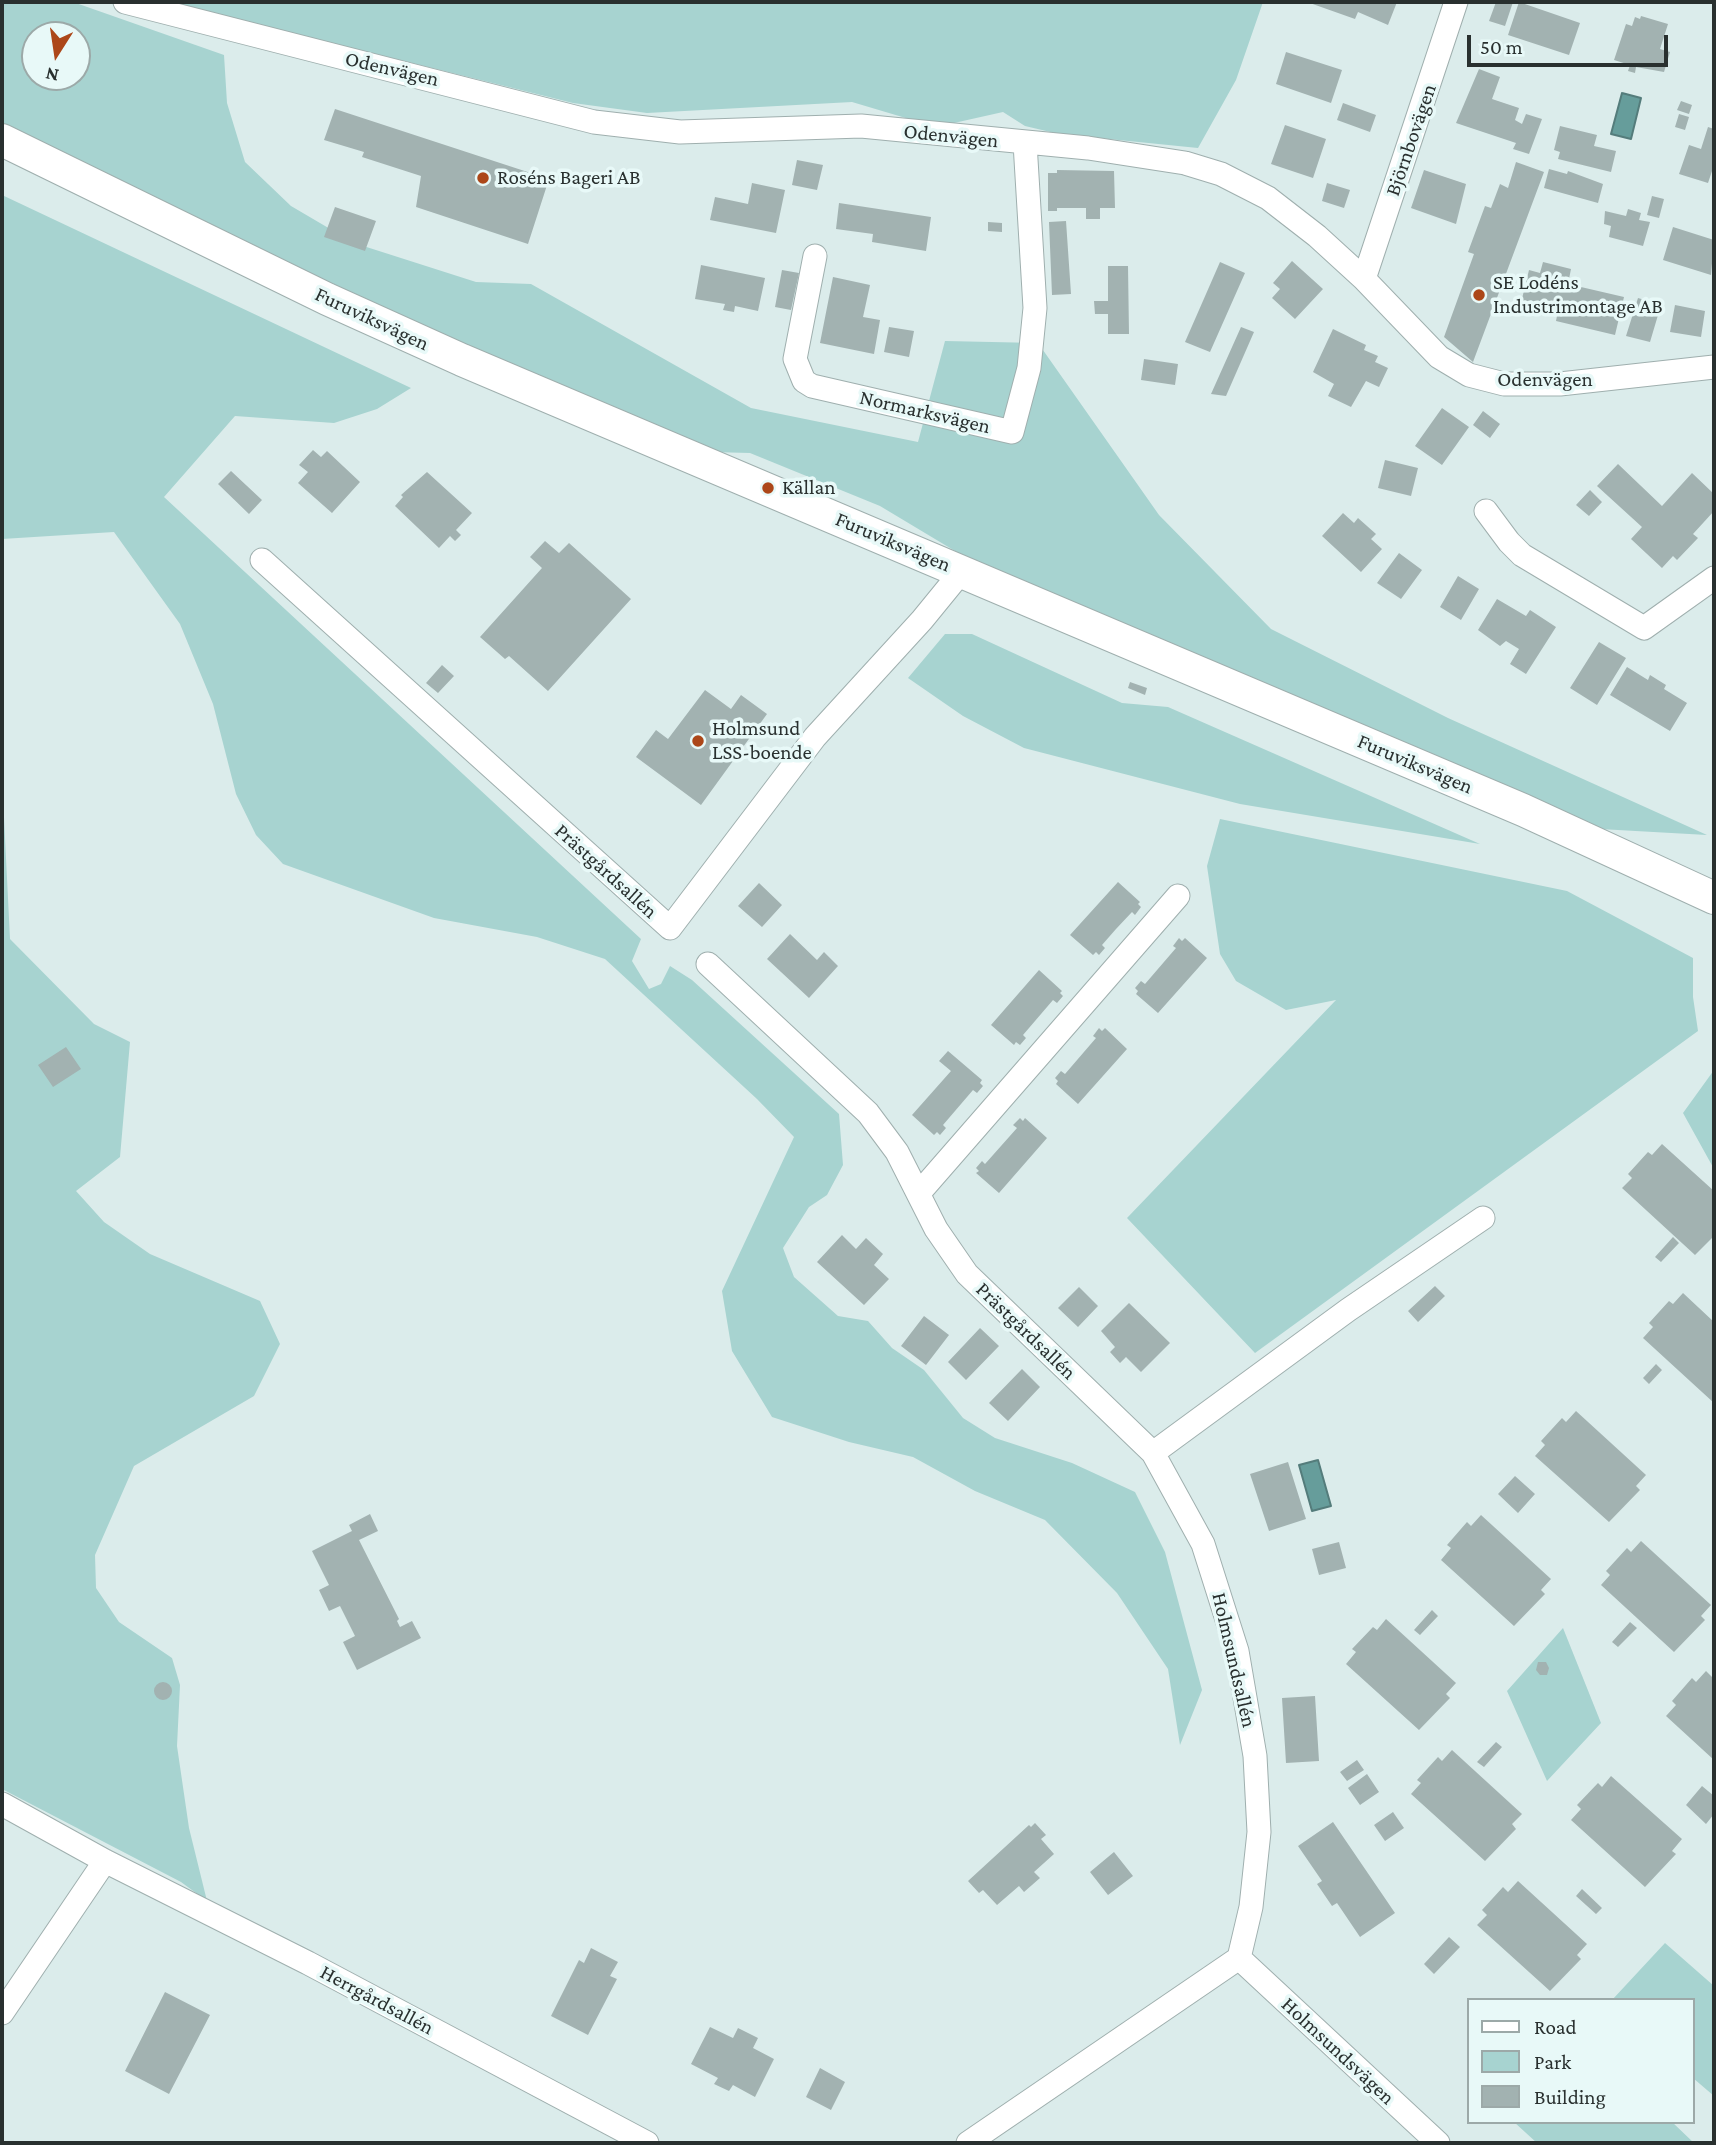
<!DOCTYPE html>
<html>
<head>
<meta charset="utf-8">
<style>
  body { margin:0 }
  #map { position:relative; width:1716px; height:2145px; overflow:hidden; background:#dbeceb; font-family:"Crimson Pro",serif }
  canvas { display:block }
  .frame { position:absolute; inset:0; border:4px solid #29302f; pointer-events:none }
  .legend { position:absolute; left:1467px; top:1998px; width:228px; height:126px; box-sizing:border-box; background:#e8f9f8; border:2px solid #9ca9a8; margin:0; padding:9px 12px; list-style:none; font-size:21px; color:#29302f }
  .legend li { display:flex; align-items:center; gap:14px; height:35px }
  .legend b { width:35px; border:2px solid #9ca9a8 }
  .north { position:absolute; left:21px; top:21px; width:70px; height:70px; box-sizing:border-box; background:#e8f9f8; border:2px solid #9ca9a8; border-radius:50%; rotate:192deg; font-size:19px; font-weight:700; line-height:28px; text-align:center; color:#29302f }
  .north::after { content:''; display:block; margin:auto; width:24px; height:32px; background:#ac4719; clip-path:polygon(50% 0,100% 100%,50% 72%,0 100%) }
  .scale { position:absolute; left:1467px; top:35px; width:201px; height:32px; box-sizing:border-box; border:4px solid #29302f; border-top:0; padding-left:9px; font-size:21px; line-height:24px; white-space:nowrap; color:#29302f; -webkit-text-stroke:5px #e8f9f8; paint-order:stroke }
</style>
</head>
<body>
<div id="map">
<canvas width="1716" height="2145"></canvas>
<div class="frame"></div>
<ul class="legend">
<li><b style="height:9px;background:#fff"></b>Road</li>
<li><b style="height:19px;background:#a7d3d0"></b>Park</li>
<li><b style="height:19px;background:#a2b2b1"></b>Building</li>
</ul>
<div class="north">N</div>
<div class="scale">50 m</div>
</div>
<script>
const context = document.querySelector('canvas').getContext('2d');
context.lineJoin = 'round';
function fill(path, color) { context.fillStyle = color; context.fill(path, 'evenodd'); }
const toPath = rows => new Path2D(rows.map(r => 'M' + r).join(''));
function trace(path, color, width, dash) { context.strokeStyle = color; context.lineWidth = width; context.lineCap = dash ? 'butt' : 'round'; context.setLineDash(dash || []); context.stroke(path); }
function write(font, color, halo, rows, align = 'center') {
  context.font = font + ' "Crimson Pro",serif'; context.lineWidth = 7; context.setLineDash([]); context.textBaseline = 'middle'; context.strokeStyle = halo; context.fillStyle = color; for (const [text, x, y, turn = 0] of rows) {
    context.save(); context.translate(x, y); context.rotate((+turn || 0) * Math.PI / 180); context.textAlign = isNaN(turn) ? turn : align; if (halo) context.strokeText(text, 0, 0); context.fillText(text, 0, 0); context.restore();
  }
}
fill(toPath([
  [2,2,73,2,224,55,227,103,245,162,291,206,354,243,476,282,531,284,751,408,918,442,945,341,1038,343,1159,515,1271,629,1448,718,1707,835,1600,829,960,554,880,506,750,453,712,452,333,290,2,124],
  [35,35,77,35,77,77,35,77],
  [167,2,1263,2,1236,80,1198,148,1059,134,1025,126,1003,112,936,127,852,102,647,113,573,103],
  [2,195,411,388,377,409,334,423,235,416,164,497,641,939,632,961,649,989,661,984,670,966,692,980,839,1114,843,1165,827,1195,809,1207,783,1248,794,1277,838,1316,868,1321,892,1348,924,1370,963,1418,995,1438,1072,1463,1135,1492,1165,1552,1202,1690,1180,1745,1168,1669,1117,1593,1045,1520,975,1491,913,1457,849,1442,772,1417,732,1351,722,1291,794,1137,757,1099,605,959,537,937,434,918,283,864,256,835,236,794,213,704,180,624,114,532,2,539],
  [945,634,972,634,1122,703,1168,707,1480,844,1240,804,1024,748,963,716,908,678],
  [2,777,10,939,94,1024,130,1042,120,1157,76,1191,104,1222,150,1254,260,1301,280,1344,254,1396,134,1466,95,1555,96,1588,119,1622,172,1658,180,1685,177,1746,189,1828,207,1901,181,1882,2,1789],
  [1220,819,1567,891,1693,958,1693,997,1698,1031,1255,1353,1127,1218,1336,1000,1286,1010,1236,981,1220,954,1207,866],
  [1714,1070,1714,1169,1683,1113],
  [1563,1628,1601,1723,1547,1781,1507,1691],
  [1665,1943,1714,1986,1714,2096,1693,2078,1693,2000,1612,2000],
  [1514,2122,1672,2122,1694,2143,1537,2143]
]), '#a7d3d0');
const water = toPath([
  [1622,93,1641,98,1631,139,1611,134,1622,93],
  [1318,1460,1331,1506,1312,1511,1299,1465,1318,1460]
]);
fill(water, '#669d9b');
trace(water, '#547c7b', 2);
fill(toPath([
  [1307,2,1397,2,1388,25,1358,12,1355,19],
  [1496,2,1513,2,1505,26,1489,21],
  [1519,2,1580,23,1569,55,1508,35],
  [1641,16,1668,24,1660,49,1670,52,1664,72,1636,67,1635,73,1628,71,1630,65,1614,60,1626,24,1632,26,1635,17,1640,19],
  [1286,52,1342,70,1331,103,1276,84],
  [1479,69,1500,77,1492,99,1519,108,1515,120,1522,124,1526,114,1542,119,1529,154,1513,149,1516,143,1456,123],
  [1681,101,1692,105,1689,114,1677,110],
  [1343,103,1376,115,1370,132,1337,120],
  [335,109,549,179,528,244,416,207,421,176,362,157,364,152,324,140],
  [1679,114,1689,117,1685,130,1675,127],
  [1285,125,1326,139,1313,178,1271,164],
  [1560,126,1597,135,1594,146,1616,151,1611,172,1558,159,1560,152,1554,150],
  [1708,127,1714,129,1714,165,1708,183,1679,174,1689,145,1701,149],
  [797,160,823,165,817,190,792,185],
  [1516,162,1544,172,1473,362,1444,337,1474,254,1468,252,1485,206,1491,208,1500,184,1508,188],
  [1549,169,1567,174,1568,171,1603,184,1598,203,1544,188],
  [1057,170,1114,171,1115,208,1100,208,1100,219,1086,219,1086,208,1057,208,1057,211,1048,211,1048,173,1057,173],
  [1424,170,1466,184,1456,224,1411,208],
  [752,183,785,190,776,233,710,220,715,197,748,204],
  [1327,183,1350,190,1344,208,1322,201],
  [1652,196,1664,199,1659,218,1647,215],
  [839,203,931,217,926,251,872,242,873,234,836,229],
  [335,207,376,221,365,251,324,237],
  [1628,209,1641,213,1639,220,1650,222,1643,246,1609,237,1611,226,1604,224,1605,211,1626,216],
  [1066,221,1071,294,1052,295,1049,222],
  [988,222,1002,223,1002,232,988,231],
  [1673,227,1714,240,1711,275,1663,260],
  [1292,261,1323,289,1295,319,1272,298,1280,289,1273,283],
  [1220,262,1245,273,1210,352,1185,342],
  [1543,262,1571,269,1568,284,1624,297,1615,335,1556,321,1557,316,1520,307,1529,270,1540,273],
  [701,265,765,278,758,311,735,306,734,312,723,310,725,304,695,299],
  [1108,266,1128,266,1129,334,1108,334,1108,314,1095,314,1094,301,1108,301],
  [782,270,799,273,791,310,775,307],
  [833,277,870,285,863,317,880,320,874,354,820,343],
  [1638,298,1661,305,1650,342,1626,336],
  [1675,305,1705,311,1701,337,1670,332],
  [889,327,914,331,909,357,884,352],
  [1241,327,1254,332,1226,396,1211,394],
  [1333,329,1366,345,1364,350,1378,356,1375,362,1388,368,1379,387,1366,381,1351,407,1328,396,1334,384,1313,372],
  [1144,359,1178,364,1175,385,1141,380],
  [1442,408,1469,427,1442,465,1415,446],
  [1483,411,1500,424,1490,438,1473,425],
  [313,450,321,457,327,451,360,482,332,513,298,483,308,472,299,465],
  [1385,460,1418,468,1411,496,1378,488],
  [1618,464,1662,506,1692,473,1714,494,1714,511,1693,534,1698,538,1677,560,1673,556,1662,568,1631,539,1642,527,1597,486],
  [231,471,262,500,249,514,218,484],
  [427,472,472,513,456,530,461,535,455,541,450,536,439,548,395,506,403,497,401,495],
  [1590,490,1602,502,1589,516,1576,505],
  [1343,513,1354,523,1358,518,1376,534,1371,539,1382,549,1361,572,1322,536],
  [545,541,559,553,569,543,631,599,548,691,509,656,505,659,480,637,542,568,530,557],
  [1399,553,1422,570,1401,599,1377,583],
  [1458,576,1479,589,1461,620,1440,607],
  [1497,599,1526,616,1530,610,1556,627,1526,674,1510,664,1519,649,1506,641,1500,646,1478,630],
  [1599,642,1626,658,1597,705,1570,688],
  [442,665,454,676,438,693,426,683],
  [1627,667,1648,680,1650,675,1666,685,1664,689,1687,703,1670,731,1610,695],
  [1130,682,1147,688,1145,695,1128,688],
  [705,690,731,709,741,695,767,714,701,805,636,757,656,730,668,739],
  [1118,882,1140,902,1138,904,1141,907,1135,915,1132,912,1116,929,1102,945,1105,948,1099,955,1096,952,1093,955,1070,935],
  [759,883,782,905,762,927,738,906],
  [790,934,817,960,824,952,838,966,809,998,767,959],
  [1179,938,1182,941,1185,938,1207,958,1158,1013,1136,994,1138,991,1135,988,1141,981,1145,984,1176,948,1173,946],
  [1039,970,1062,991,1060,993,1063,996,1057,1003,1053,1000,1023,1035,1026,1038,1020,1045,1016,1042,1014,1045,991,1025],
  [1099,1028,1102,1031,1105,1028,1127,1049,1078,1104,1056,1084,1058,1081,1055,1078,1061,1071,1065,1074,1096,1038,1093,1036],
  [66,1047,81,1069,53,1087,38,1065],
  [948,1051,982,1080,980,1083,983,1086,977,1093,973,1090,943,1125,946,1128,940,1135,937,1132,934,1135,912,1115,951,1071,939,1061],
  [1020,1118,1023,1121,1025,1118,1047,1138,999,1193,976,1173,979,1171,976,1168,982,1161,985,1164,1017,1128,1013,1125],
  [1662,1144,1714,1191,1714,1236,1695,1255,1622,1188,1632,1178,1628,1174,1648,1152,1652,1155],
  [842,1235,856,1249,866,1238,883,1254,874,1265,889,1279,864,1305,817,1262],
  [1673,1237,1679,1243,1661,1262,1655,1257],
  [1435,1286,1445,1296,1418,1322,1408,1311],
  [1079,1287,1098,1306,1078,1327,1058,1308],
  [1683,1293,1714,1322,1714,1403,1643,1338,1653,1327,1649,1323,1669,1301,1673,1304],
  [1129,1303,1170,1343,1141,1372,1126,1357,1120,1363,1110,1352,1115,1347,1101,1331],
  [924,1316,949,1335,926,1365,901,1346],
  [980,1328,999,1346,966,1380,948,1362],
  [1656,1364,1662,1370,1649,1384,1643,1378],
  [1022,1369,1040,1387,1008,1421,989,1403],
  [1576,1411,1646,1475,1636,1486,1640,1490,1609,1522,1535,1456,1545,1445,1541,1441,1562,1418,1566,1422],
  [1288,1462,1306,1519,1269,1531,1250,1474],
  [1515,1476,1535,1494,1518,1513,1498,1494],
  [370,1514,378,1531,359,1540,399,1619,397,1621,400,1627,412,1621,421,1638,357,1670,343,1642,355,1636,340,1606,329,1611,319,1590,329,1585,312,1551,352,1531,349,1525],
  [1481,1515,1551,1579,1541,1590,1545,1594,1514,1626,1441,1560,1451,1548,1447,1545,1467,1522,1471,1526],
  [1641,1541,1711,1605,1701,1616,1705,1620,1674,1652,1601,1585,1610,1575,1606,1571,1627,1548,1631,1552],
  [1339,1542,1346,1568,1319,1575,1312,1549],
  [1432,1610,1438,1616,1420,1635,1414,1630],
  [1386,1619,1456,1683,1446,1694,1450,1698,1419,1730,1346,1664,1356,1652,1352,1649,1373,1627,1377,1630],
  [1630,1622,1637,1628,1618,1647,1612,1642],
  [1538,1662,1546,1662,1549,1668,1547,1675,1540,1675,1536,1670],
  [1706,1671,1714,1679,1714,1760,1666,1716,1676,1705,1672,1701,1692,1678,1696,1682],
  '154 1691a9 9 0 1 1 18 0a9 9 0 1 1-18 0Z',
  [1315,1696,1319,1761,1286,1763,1282,1698],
  [1496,1742,1502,1747,1484,1767,1477,1762],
  [1452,1750,1522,1814,1512,1824,1516,1829,1485,1861,1411,1794,1421,1783,1417,1780,1438,1757,1442,1761],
  [1357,1760,1364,1770,1347,1781,1340,1772],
  [1367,1774,1379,1792,1360,1805,1348,1788],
  [1611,1776,1682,1839,1672,1851,1676,1854,1645,1887,1571,1820,1581,1809,1577,1805,1598,1783,1602,1787],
  [1702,1786,1714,1796,1714,1814,1706,1824,1686,1805],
  [1393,1812,1404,1828,1385,1841,1374,1825],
  [1333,1822,1395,1913,1360,1937,1337,1903,1332,1906,1317,1884,1322,1881,1298,1846],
  [1035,1823,1046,1835,1041,1839,1054,1854,1034,1872,1040,1878,1024,1892,1019,1886,997,1905,983,1890,979,1893,968,1881,1029,1825,1031,1827],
  [1114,1852,1133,1876,1108,1895,1090,1872],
  [1518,1881,1587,1944,1577,1955,1581,1959,1550,1991,1477,1925,1487,1915,1482,1910,1503,1887,1508,1892],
  [1582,1889,1602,1908,1596,1914,1576,1896],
  [1449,1937,1460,1947,1434,1974,1424,1964],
  [591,1948,618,1962,610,1976,617,1979,588,2035,551,2016,579,1960,584,1963],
  [165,1992,210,2015,169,2094,125,2071],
  [710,2027,733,2038,738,2028,758,2038,753,2048,774,2059,755,2097,733,2085,729,2091,714,2084,718,2078,691,2064],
  [820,2068,845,2082,831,2110,806,2097]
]), '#a2b2b1');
const minor = toPath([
  [125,2,594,122,680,132,861,126,1088,148,1185,163,1221,174,1268,198,1317,236,1364,279,1439,357,1469,375,1504,384,1560,384,1714,367],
  [815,256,795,359,804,381,812,386,1012,432,1029,368,1035,308,1025,143],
  [1364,279,1456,2],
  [1486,511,1509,542,1522,555,1644,628,1714,578],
  [262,560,670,928,815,737,922,620,962,571],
  [708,964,868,1113,897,1152,936,1229,967,1274,1153,1453,1203,1544,1237,1651,1255,1756,1259,1832,1251,1907,1239,1958,968,2143],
  [919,1193,1178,896],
  [1153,1453,1348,1310,1483,1218],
  [2,1804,105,1861,308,1963,647,2143],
  [1239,1958,1438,2143],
  [2,2013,105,1861]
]);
const secondary = toPath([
  [2,140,327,299,462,360,1523,810,1714,898]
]);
trace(minor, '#9fafae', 25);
trace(secondary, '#9fafae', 34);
trace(minor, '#fff', 23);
trace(secondary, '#fff', 32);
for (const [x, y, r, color] of [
  [483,178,7,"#ac4719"],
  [1479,295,7,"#ac4719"],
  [768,488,7,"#ac4719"],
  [698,741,7,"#ac4719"]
]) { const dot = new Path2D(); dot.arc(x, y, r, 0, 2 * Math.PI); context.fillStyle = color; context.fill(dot); trace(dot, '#e8f9f8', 2.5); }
write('21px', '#29302f', '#e8f9f8', [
  ["Odenvägen",392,69,13],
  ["Odenvägen",951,136,6],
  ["Björnbovägen",1411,140,-71],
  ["Furuviksvägen",372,319,25],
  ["Odenvägen",1545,380],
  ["Normarksvägen",925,412,13],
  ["Furuviksvägen",893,542,23],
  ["Furuviksvägen",1415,764,23],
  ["Prästgårdsallén",606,871,42],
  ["Prästgårdsallén",1026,1331,44],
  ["Holmsundsallén",1234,1660,77],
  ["Herrgårdsallén",377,2000,28],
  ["Holmsundsvägen",1338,2051,43]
]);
write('21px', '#29302f', '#e8f9f8', [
  ["Roséns Bageri AB",497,178],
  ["SE Lodéns",1493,283],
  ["Industrimontage AB",1493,307],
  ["Källan",782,488],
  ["Holmsund",712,729],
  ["LSS-boende",712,753]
], 'left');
</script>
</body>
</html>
